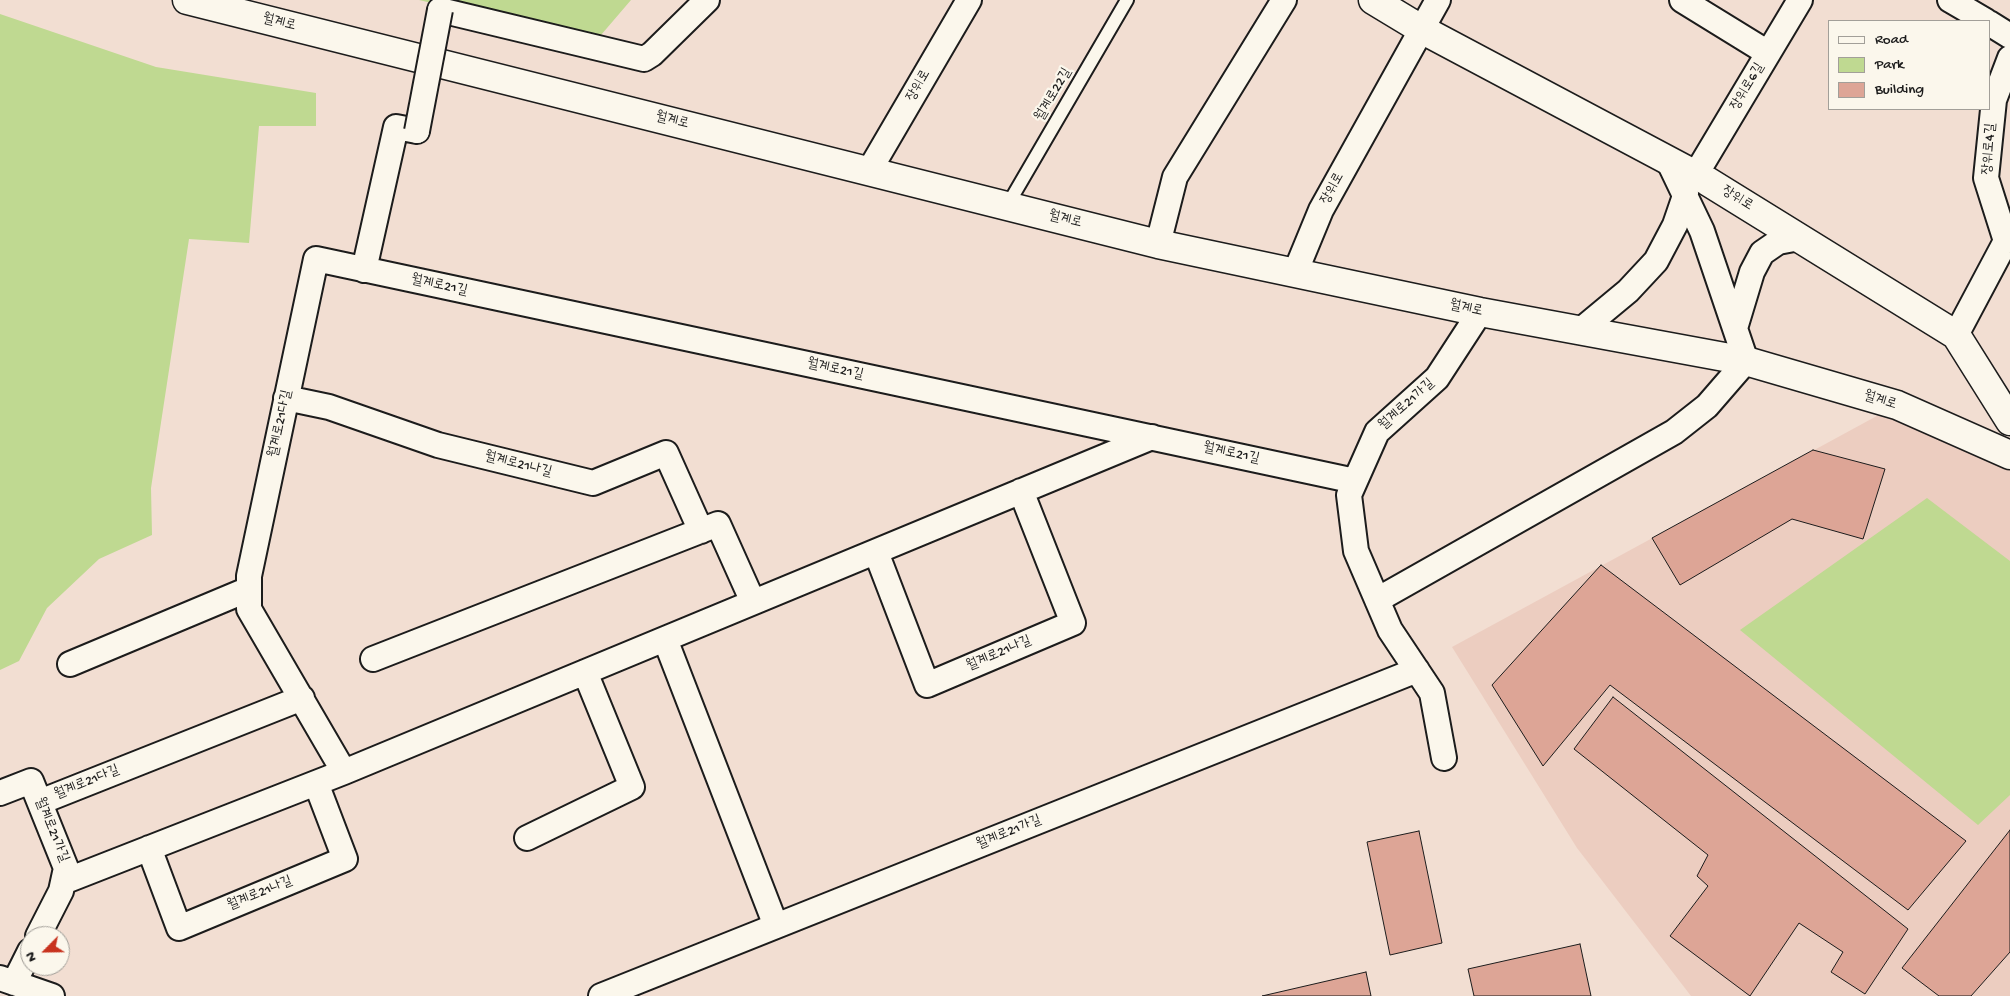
<!DOCTYPE html>
<html>
<head>
<meta charset="utf-8">
<style>
  body { margin:0 }
  #map { position:relative; width:2010px; height:996px; overflow:hidden; background:#f2ded2; font-family:"Gochi Hand",sans-serif }
  canvas { display:block }
  .legend { position:absolute; left:1828px; top:20px; width:162px; height:90px; box-sizing:border-box; background:#fbf7ec; border:1px solid #a29f99; margin:0; padding:6px 9px; list-style:none; font-size:15px; color:#1c1c1c }
  .legend li { display:flex; align-items:center; gap:10px; height:25px }
  .legend b { width:25px; border:1px solid #a29f99 }
  .north { position:absolute; left:20px; top:926px; width:50px; height:50px; box-sizing:border-box; background:#fbf7ec; border:1px solid #a29f99; border-radius:50%; rotate:247deg; font-size:14px; font-weight:700; line-height:20px; text-align:center; color:#1c1c1c }
  .north::after { content:''; display:block; margin:auto; width:18px; height:22px; background:#c8321e; clip-path:polygon(50% 0,100% 100%,50% 72%,0 100%) }
</style>
</head>
<body>
<div id="map">
<canvas width="2010" height="996"></canvas>
<ul class="legend">
<li><b style="height:6px;background:#fbf7ec"></b>Road</li>
<li><b style="height:14px;background:#bfd991"></b>Park</li>
<li><b style="height:14px;background:#dda596"></b>Building</li>
</ul>
<div class="north">N</div>
</div>
<script>
const context = document.querySelector('canvas').getContext('2d');
context.lineJoin = 'round';
function fill(path, color) { context.fillStyle = color; context.fill(path, 'evenodd'); }
const toPath = rows => new Path2D(rows.map(r => 'M' + r).join(''));
function trace(path, color, width, dash) { context.strokeStyle = color; context.lineWidth = width; context.lineCap = dash ? 'butt' : 'round'; context.setLineDash(dash || []); context.stroke(path); }
function write(font, color, halo, rows, align = 'center') {
  context.font = font + ' "Gochi Hand","Poor Story",sans-serif'; context.lineWidth = 4.5; context.setLineDash([]); context.textBaseline = 'middle'; context.strokeStyle = halo; context.fillStyle = color; for (const [text, x, y, turn = 0] of rows) {
    context.save(); context.translate(x, y); context.rotate((+turn || 0) * Math.PI / 180); context.textAlign = isNaN(turn) ? turn : align; if (halo) context.strokeText(text, 0, 0); context.fillText(text, 0, 0); context.restore();
  }
}
fill(toPath([
  [1897,405,2010,455,2010,996,1691,996,1577,848,1452,647]
]), '#eccdc0');
fill(toPath([
  [419,0,631,0,595,42],
  [0,14,156,67,316,93,316,126,259,126,249,243,189,239,151,488,152,535,99,559,47,608,19,661,0,670],
  [1927,498,2010,561,2010,795,1978,825,1740,630]
]), '#bfd991');
const building = toPath([
  [1813,450,1885,469,1863,539,1792,519,1680,585,1652,538,1813,450],
  [1601,565,1966,841,1908,910,1610,685,1543,766,1492,685,1601,565],
  [1613,697,1908,929,1865,994,1831,972,1843,952,1799,923,1750,996,1670,936,1708,886,1697,876,1708,855,1574,749,1613,697],
  [2010,830,2010,952,1971,996,1939,996,1902,968,2010,830],
  [1419,831,1442,943,1390,955,1367,842,1419,831],
  [1580,944,1591,996,1474,996,1468,969,1580,944],
  [1366,972,1371,996,1262,996,1366,972]
]);
fill(building, '#dda596');
trace(building, '#1c1c1c', 1);
const service = toPath([
  [1007,206,1127,0]
]);
const minor = toPath([
  [1682,0,1768,53],
  [1950,0,1986,21],
  [440,10,644,59,652,54,707,0],
  [1989,23,2010,36],
  [869,171,969,0],
  [1696,174,1800,0],
  [2006,241,1986,178,1994,100,2010,58],
  [1158,244,1175,177,1284,0],
  [364,270,396,127,417,131],
  [1295,273,1321,210,1438,0],
  [1736,325,1752,272,1762,253,1778,242,1799,238],
  [1581,330,1628,291,1656,261,1675,225,1686,193],
  [1956,335,2006,241,2010,239],
  [286,398,329,407,438,445,593,483,666,453,701,531],
  [876,552,927,685,1073,623,1021,491],
  [1377,600,1674,432,1707,406,1746,361,1702,231,1668,160],
  [665,639,776,926],
  [373,659,718,524,753,602],
  [70,664,249,589],
  [1444,758,1432,693,1390,630,1356,551,1349,495,1377,432,1437,378,1480,312],
  [344,772,249,609,249,576,316,259,1355,481],
  [0,793,31,781,66,868,61,891,38,936],
  [40,802,302,698],
  [527,838,632,787,585,672],
  [149,848,179,928,345,859,316,783],
  [63,882,344,772,1152,437],
  [0,978,52,996],
  [14,983,30,951],
  [601,996,1417,670]
]);
const tertiary = toPath([
  [1373,0,1421,29,1707,181,1956,335,2010,421]
]);
const secondary = toPath([
  [187,0,1158,244,1480,312,1746,361,1897,405,2010,455]
]);
trace(service, '#1c1c1c', 16);
trace(minor, '#1c1c1c', 28);
trace(tertiary, '#1c1c1c', 31);
trace(secondary, '#1c1c1c', 31);
trace(service, '#fbf7ec', 12);
trace(minor, '#fbf7ec', 24);
trace(tertiary, '#fbf7ec', 28);
trace(secondary, '#fbf7ec', 28);
const minorBridge = toPath([
  [417,131,440,10]
]);
trace(minorBridge, '#1c1c1c', 28, []);
trace(minorBridge, '#fbf7ec', 24);
write('14px', '#1c1c1c', '#fbf7ec', [
  ["월계로",279,23,14],
  ["장위로",919,86,-60],
  ["장위로6길",1748,87,-59],
  ["월계로22길",1054,95,-60],
  ["월계로",672,121,14],
  ["장위로4길",1990,149,-86],
  ["장위로",1333,189,-61],
  ["장위로",1737,199,32],
  ["월계로",1065,220,14],
  ["월계로21길",439,286,12],
  ["월계로",1466,309,12],
  ["월계로21길",835,370,12],
  ["월계로",1880,401,17],
  ["월계로21가길",1407,405,-42],
  ["월계로21다길",281,424,-78],
  ["월계로21길",1231,454,12],
  ["월계로21나길",518,465,14],
  ["월계로21나길",999,654,-23],
  ["월계로21다길",87,783,-22],
  ["월계로21가길",51,830,68],
  ["월계로21가길",1009,833,-22],
  ["월계로21나길",260,894,-22]
]);
</script>
</body>
</html>
